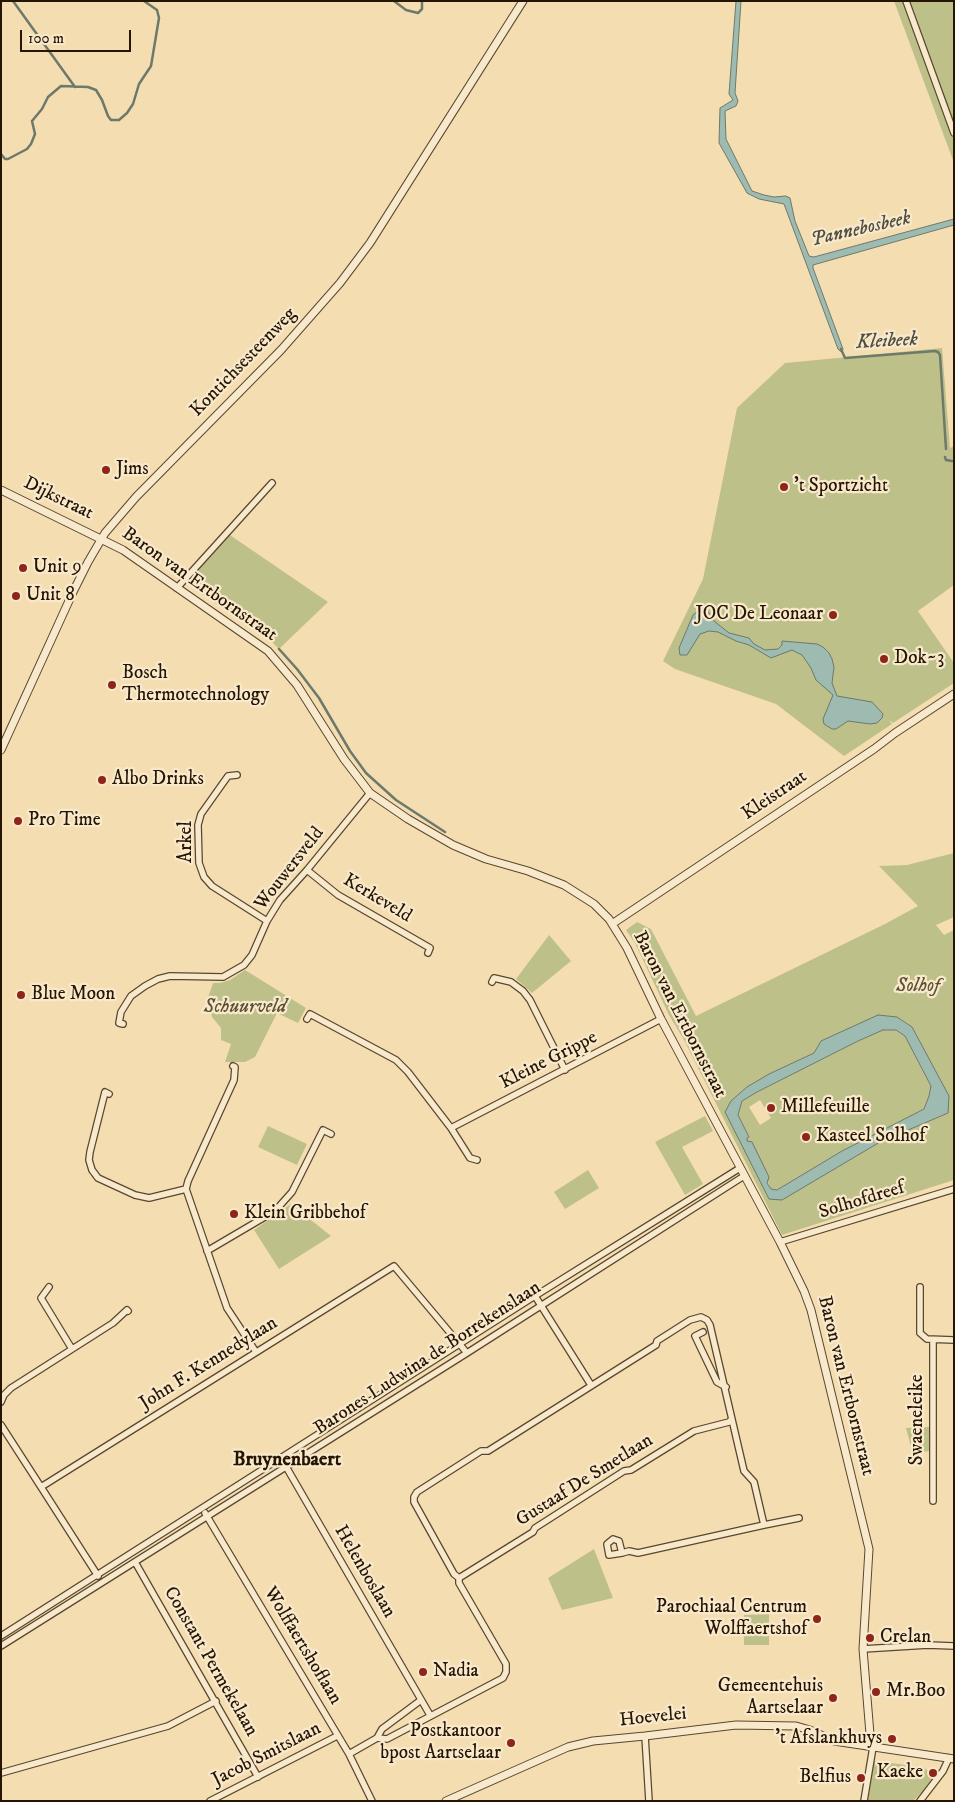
<!DOCTYPE html>
<html>
<head>
<meta charset="utf-8">
<style>
  body { margin:0 }
  #map { position:relative; width:955px; height:1802px; overflow:hidden; background:#f5ddb2; font-family:"IM FELL DW Pica",serif }
  canvas { display:block }
  .frame { position:absolute; inset:0; border:2px solid #251501; pointer-events:none }
  .scale { position:absolute; left:20px; top:30px; width:111px; height:22px; box-sizing:border-box; border:2px solid #251501; border-top:0; padding-left:6px; font-size:15px; line-height:18px; white-space:nowrap; color:#251501; -webkit-text-stroke:4px #f8e9cd; paint-order:stroke }
</style>
</head>
<body>
<div id="map">
<canvas width="955" height="1802"></canvas>
<div class="frame"></div>
<div class="scale">100 m</div>
</div>
<script>
const context = document.querySelector('canvas').getContext('2d');
context.lineJoin = 'round';
function fill(path, color) { context.fillStyle = color; context.fill(path, 'evenodd'); }
const toPath = rows => new Path2D(rows.map(r => 'M' + r).join(''));
function trace(path, color, width, dash) { context.strokeStyle = color; context.lineWidth = width; context.lineCap = dash ? 'butt' : 'round'; context.setLineDash(dash || []); context.stroke(path); }
function write(font, color, halo, rows, align = 'center') {
  context.font = font + ' "IM FELL DW Pica",serif'; context.lineWidth = 4.5; context.setLineDash([]); context.textBaseline = 'middle'; context.strokeStyle = halo; context.fillStyle = color; for (const [text, x, y, turn = 0] of rows) {
    context.save(); context.translate(x, y); context.rotate((+turn || 0) * Math.PI / 180); context.textAlign = isNaN(turn) ? turn : align; if (halo) context.strokeText(text, 0, 0); context.fillText(text, 0, 0); context.restore();
  }
}
fill(toPath([
  [894,1,954,1,954,163],
  [942,348,950,448,954,446,954,585,918,611,954,663,954,683,893,723,889,720,892,724,844,756,776,704,675,669,663,661,703,579,737,408,785,363],
  [227,533,328,602,279,649,272,642,183,581],
  [954,853,954,917,936,925,944,935,954,930,954,1180,782,1235,684,1040,669,1015,635,943,626,930,637,922,651,929,696,1016,885,924,918,906,879,866,907,865],
  [897,1017,912,1027,948,1096,948,1113,880,1142,769,1199,731,1101,769,1074,814,1053,821,1041],
  [549,935,571,961,532,993,516,979],
  [245,970,306,1008,298,1023,277,1013,255,1057,245,1062,225,1062,231,1044,221,1040,221,1028,212,1017,208,998,213,983,220,983,230,980],
  [883,1030,896,1030,905,1036,931,1086,930,1096,924,1109,842,1151,777,1190,771,1189,749,1143,747,1141,747,1138,749,1137,738,1115,742,1101,757,1092,858,1041],
  [760,1100,771,1118,760,1125,749,1107],
  [705,1116,713,1131,682,1147,703,1184,685,1195,655,1142],
  [268,1126,307,1144,297,1165,258,1147],
  [588,1170,599,1188,565,1209,554,1192],
  [291,1204,331,1236,279,1269,254,1230],
  [929,1427,929,1451,913,1454,906,1428],
  [594,1549,613,1598,562,1610,548,1578],
  [769,1614,769,1645,744,1645,744,1615],
  [874,1761,923,1767,934,1776,923,1791,913,1801,868,1801]
]), '#bec08a');
const water = toPath([
  [736,1,741,1,735,93,738,101,736,106,725,111,726,139,752,191,764,195,774,197,786,196,790,198,795,221,809,256,814,257,954,219,954,225,813,265,813,268,843,349,842,352,840,351,838,349,784,204,759,199,747,193,719,143,720,108,733,100,729,94,736,1],
  [705,610,711,615,714,621,729,633,749,638,754,644,765,650,778,649,782,645,782,641,817,644,823,647,829,653,832,659,834,667,832,683,837,696,872,702,883,714,882,718,877,723,870,724,848,721,836,729,832,729,827,726,824,724,823,719,833,695,816,680,811,668,802,655,792,650,771,658,749,645,736,641,718,632,709,631,700,634,687,655,680,655,679,648,693,615,698,611,705,610],
  [878,1015,897,1017,912,1027,949,1096,948,1113,880,1142,782,1200,769,1199,725,1112,731,1101,747,1087,769,1074,814,1053,821,1041,878,1015],
  [883,1030,896,1030,905,1036,931,1086,929,1096,924,1109,842,1151,777,1190,771,1189,767,1183,769,1177,752,1142,747,1141,747,1138,749,1137,738,1115,742,1101,757,1092,858,1041,883,1030]
]);
fill(water, '#9dbbb1');
trace(water, '#6d796b', 1);
trace(toPath([
  [13,1,75,87],
  [394,1,406,10,418,13,422,9,422,1],
  [1,154,5,159,8,159,27,149,31,144,35,134,32,121,42,109,48,97,61,86,88,87,96,90,102,100,108,116,111,120,119,120,127,113,133,104,139,84,151,66,159,18,157,10,144,1],
  [841,349,845,358,935,351,938,352,940,355,946,449],
  [945,457,946,460,952,461],
  [279,649,297,669,319,698,350,751,366,773,396,800,445,832]
]), '#6d796b', 2.5);
const minor = toPath([
  [906,1,954,133],
  [177,588,272,483],
  [237,775,228,776,201,814,198,825,199,863,204,877,212,886,267,921],
  [307,870,338,895,430,948,428,953],
  [492,982,494,978,511,982,523,991,530,1000,565,1070],
  [307,1019,310,1014,396,1060,408,1072,451,1128,470,1158,477,1160],
  [123,1024,119,1023,121,1012,131,996,145,986,158,979,170,976,223,977,244,965,252,955,267,921,280,900,307,870,370,793],
  [233,1066,235,1067,234,1080,188,1181,186,1189,227,1308,256,1352],
  [109,1094,105,1092,90,1152,89,1160,92,1170,98,1178,135,1195,149,1198,186,1189],
  [451,1128,661,1019],
  [780,1242,954,1189],
  [207,1251,275,1211,292,1192,323,1130,331,1134],
  [49,1287,41,1298,72,1349],
  [920,1287,920,1333,927,1339,954,1340],
  [535,1296,591,1385],
  [703,1332,695,1336,717,1382,726,1387],
  [1,1402,4,1395,11,1388,113,1323,127,1310,128,1311],
  [1,1425,41,1487],
  [281,1458,430,1715],
  [933,1501,933,1340],
  [205,1513,349,1754,372,1801],
  [622,1553,609,1555,607,1544,613,1539,619,1541,622,1553,629,1551,638,1553,764,1525],
  [135,1562,258,1777],
  [98,1576,41,1487,394,1266,467,1353],
  [459,1578,533,1532,535,1528,624,1471,631,1470,694,1431,729,1422,731,1420],
  [1,1636,535,1296,740,1168],
  [1,1646,467,1353,744,1176],
  [863,1649,928,1645,954,1646],
  [645,1736,649,1801],
  [377,1738,387,1739,503,1678,506,1672,506,1664,459,1583,459,1578,454,1574,414,1502,414,1497,417,1492,481,1451,488,1451,656,1345,657,1341,690,1320,701,1317,707,1320,710,1325,744,1471,754,1482,764,1525,799,1518],
  [349,1754,377,1738,382,1729,421,1700],
  [1,1773,168,1726,216,1701],
  [210,1801,337,1736],
  [864,1801,873,1747],
  [920,1801,943,1771,949,1758]
]);
const tertiary = toPath([
  [1,490,123,550,268,651,297,685,344,759,370,793,408,819,453,845,486,859,528,871,564,885,594,904,609,919,627,948,661,1019,780,1242,804,1291,811,1310,869,1549,863,1649,870,1734,873,1747],
  [1,750,73,592,88,562,105,533,136,497,281,350,340,283,370,243,523,1],
  [612,924,874,749,895,733,954,694],
  [446,1801,568,1747,593,1741,645,1736,736,1725,796,1726,810,1730,834,1741,954,1759]
]);
trace(minor, '#59472d', 8);
trace(tertiary, '#59472d', 9);
trace(minor, '#f8e9cd', 5.5);
trace(tertiary, '#f8e9cd', 7);
for (const [x, y, r, color] of [
  [106,470,5,"#8f2418"],
  [784,487,5,"#8f2418"],
  [23,568,5,"#8f2418"],
  [16,596,5,"#8f2418"],
  [833,615,5,"#8f2418"],
  [884,659,5,"#8f2418"],
  [112,685,5,"#8f2418"],
  [102,780,5,"#8f2418"],
  [18,821,5,"#8f2418"],
  [21,995,5,"#8f2418"],
  [771,1108,5,"#8f2418"],
  [806,1137,5,"#8f2418"],
  [234,1214,5,"#8f2418"],
  [817,1619,5,"#8f2418"],
  [870,1638,5,"#8f2418"],
  [423,1672,5,"#8f2418"],
  [876,1692,5,"#8f2418"],
  [833,1698,5,"#8f2418"],
  [892,1739,5,"#8f2418"],
  [511,1743,5,"#8f2418"],
  [933,1773,5,"#8f2418"],
  [861,1778,5,"#8f2418"]
]) { const dot = new Path2D(); dot.arc(x, y, r, 0, 2 * Math.PI); context.fillStyle = color; context.fill(dot); trace(dot, '#f8e9cd', 2); }
write('19px', '#251501', '#f8e9cd', [
  ["Kontichsesteenweg",244,363,-46],
  ["Dijkstraat",58,499,26],
  ["Baron van Ertbornstraat",199,585,35],
  ["Kleistraat",775,796,-34],
  ["Arkel",187,842,-90],
  ["Wouwersveld",290,869,-52],
  ["Kerkeveld",377,899,31],
  ["Baron van Ertbornstraat",679,1015,63],
  ["Kleine Grippe",549,1061,-27],
  ["Solhofdreef",862,1201,-17],
  ["Barones Ludwina de Borrekenslaan",428,1359,-33],
  ["John F. Kennedylaan",209,1364,-32],
  ["Baron van Ertbornstraat",845,1386,76],
  ["Swaeneleike",918,1420,-90],
  ["Gustaaf De Smetlaan",585,1481,-32],
  ["Helenboslaan",364,1572,60],
  ["Wolffaertshoflaan",302,1646,59],
  ["Constant Permekelaan",210,1662,60],
  ["Hoevelei",653,1718,-6],
  ["Jacob Smitslaan",267,1755,-27]
]);
write('19px', '#251501', '#f8e9cd', [
  ["Jims",116,470],
  ["'t Sportzicht",794,487],
  ["Unit 9",33,568],
  ["Unit 8",26,596],
  ["JOC De Leonaar",823,615,"right"],
  ["Dok~3",894,659],
  ["Bosch",122,674],
  ["Thermotechnology",122,696],
  ["Albo Drinks",112,780],
  ["Pro Time",28,821],
  ["Blue Moon",31,995],
  ["Millefeuille",781,1108],
  ["Kasteel Solhof",816,1137],
  ["Klein Gribbehof",244,1214],
  ["Parochiaal Centrum",807,1608,"right"],
  ["Wolffaertshof",807,1630,"right"],
  ["Crelan",880,1638],
  ["Nadia",433,1672],
  ["Gemeentehuis",823,1687,"right"],
  ["Aartselaar",823,1709,"right"],
  ["Mr.Boo",886,1692],
  ["Postkantoor",501,1732,"right"],
  ["bpost Aartselaar",501,1754,"right"],
  ["'t Afslankhuys",882,1739,"right"],
  ["Kaeke",923,1773,"right"],
  ["Belfius",851,1778,"right"]
], 'left');
write('italic 19px', '#5b5131', '#f8e9cd', [
  ["Solhof",918,987],
  ["Schuurveld",245,1008]
]);
write('italic 20px', '#4f4f3f', '#f8e9cd', [
  ["Pannebosbeek",861,230,-13],
  ["Kleibeek",887,342,-3]
]);
write('bold 20px', '#251501', '#f8e9cd', [
  ["Bruynenbaert",287,1461]
]);
</script>
</body>
</html>
